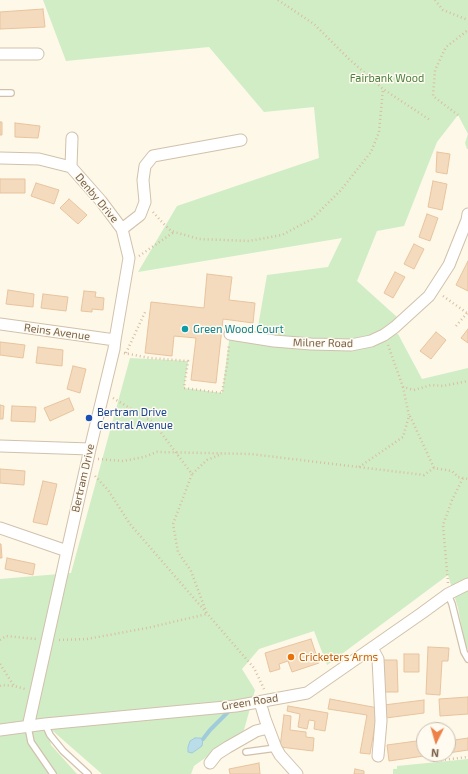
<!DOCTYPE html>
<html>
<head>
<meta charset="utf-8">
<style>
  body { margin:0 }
  #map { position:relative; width:468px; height:774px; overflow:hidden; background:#fdf8e8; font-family:"Exo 2",sans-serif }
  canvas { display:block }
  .north { position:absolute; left:416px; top:722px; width:40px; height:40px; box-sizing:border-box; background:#fffbf0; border:1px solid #cabdae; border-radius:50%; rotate:185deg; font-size:11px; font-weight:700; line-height:16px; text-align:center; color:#7a614a }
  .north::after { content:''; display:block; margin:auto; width:14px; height:18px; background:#ed8248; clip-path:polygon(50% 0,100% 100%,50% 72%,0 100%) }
</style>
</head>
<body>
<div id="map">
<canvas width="468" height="774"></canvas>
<div class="north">N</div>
</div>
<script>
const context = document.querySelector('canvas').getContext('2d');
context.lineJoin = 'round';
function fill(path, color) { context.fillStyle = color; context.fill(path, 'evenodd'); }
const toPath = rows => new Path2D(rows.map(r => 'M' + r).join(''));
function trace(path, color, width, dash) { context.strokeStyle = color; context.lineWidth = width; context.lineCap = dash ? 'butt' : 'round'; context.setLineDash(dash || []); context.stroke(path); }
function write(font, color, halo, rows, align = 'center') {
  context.font = font + ' "Exo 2",sans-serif'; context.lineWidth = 3; context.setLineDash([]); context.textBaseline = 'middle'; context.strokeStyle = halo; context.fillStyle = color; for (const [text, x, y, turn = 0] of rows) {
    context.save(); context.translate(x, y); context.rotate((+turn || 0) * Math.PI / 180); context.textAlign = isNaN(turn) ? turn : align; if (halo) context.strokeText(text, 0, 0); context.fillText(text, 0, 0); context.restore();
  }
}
fill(toPath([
  [43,0,468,0,468,149,467,149,465,143,468,134,458,115,437,142,404,226,377,231,357,281,397,317,385,334,398,334,422,379,468,368,468,650,465,644,458,608,448,575,327,665,314,631,259,649,242,669,255,690,244,730,194,766,191,774,102,774,46,725,51,745,77,774,0,774,0,579,71,573,130,358,188,361,184,388,222,393,230,334,256,338,267,275,328,267,342,238,138,272,177,206,319,158,314,107,264,112,209,47,66,61],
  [468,759,468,774,393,774,393,769,397,769,397,766]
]), '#d0edc5');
const water = toPath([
  [195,738,200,738,203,739,202,746,192,753,188,752,188,747,190,741,195,738]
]);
fill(water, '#bbdce9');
trace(water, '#a0cbdb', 1);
trace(toPath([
  [203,739,210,730,231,709]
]), '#a0cbdb', 4);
const building = toPath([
  [43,9,45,27,0,29,0,12,43,9],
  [0,122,2,122,2,135,0,135,0,122],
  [15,123,40,126,38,138,15,137,15,123],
  [437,152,450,154,447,174,436,172,437,152],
  [0,179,25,179,25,193,0,193,0,179],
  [433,181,447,184,442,210,428,207,433,181],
  [36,183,59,190,54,204,31,196,36,183],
  [69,199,87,215,78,224,60,208,69,199],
  [427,214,438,218,430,241,419,237,427,214],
  [414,244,424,249,414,269,404,264,414,244],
  [468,261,468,291,456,285,468,261],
  [395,272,405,277,393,298,384,293,395,272],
  [207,274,232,277,229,300,255,303,253,323,223,319,216,383,191,380,196,338,174,336,172,356,145,353,151,302,204,308,207,274],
  [8,290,34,294,33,307,6,304,8,290],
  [84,291,96,292,95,297,104,298,103,310,92,309,92,312,81,311,84,291],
  [43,294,68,297,66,311,41,308,43,294],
  [468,329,468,343,461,338,468,329],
  [436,332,446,340,431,359,420,351,436,332],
  [0,342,25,345,23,358,0,355,0,342],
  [38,347,63,350,62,366,36,363,38,347],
  [73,366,86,369,80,393,67,389,73,366],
  [69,398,74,410,50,421,44,408,69,398],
  [0,405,4,406,3,419,0,419,0,405],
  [12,406,36,407,35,422,11,421,12,406],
  [0,469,25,471,24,485,0,483,0,469],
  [43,481,57,484,47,525,33,522,43,481],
  [0,544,1,544,2,558,0,558,0,544],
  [7,558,35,564,33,575,5,569,7,558],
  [311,639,319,663,292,672,288,661,279,664,280,669,270,672,265,653,311,639],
  [428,647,449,648,448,661,442,661,440,695,426,694,428,647],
  [404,654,419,654,419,672,404,672,404,654],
  [383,660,397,660,398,692,384,692,383,660],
  [468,697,468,714,440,716,439,699,468,697],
  [330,699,378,708,370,754,360,753,367,715,328,709,330,699],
  [424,700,424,713,386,718,384,705,424,700],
  [288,706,328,713,325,731,314,729,315,721,309,720,307,729,298,727,300,714,287,711,288,706],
  [284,715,291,716,290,730,306,732,306,737,314,738,313,751,280,747,284,715],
  [468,738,468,750,448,753,448,741,468,738],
  [424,740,424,754,438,754,389,761,387,745,424,740],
  [259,763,260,774,230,774,229,769,259,763],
  [355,769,364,771,364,774,354,774,355,769]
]);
fill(building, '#f4dbbe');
trace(building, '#e8c39d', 1);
const service = toPath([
  [0,93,11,93],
  [448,594,452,604,464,652,468,659],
  [45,724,50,735,63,751,88,774],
  [28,727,31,742,53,774],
  [246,752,276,748]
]);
const minor = toPath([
  [0,54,38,54],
  [0,158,39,159,71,167,101,201,122,229,129,258,115,340,114,349,90,449,67,551,28,727],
  [71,167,72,138],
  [122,229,140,215,145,202,143,180,145,166,153,156,241,140],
  [0,324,115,340],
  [230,334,274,341,311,344,351,345,371,341,384,335,395,327,429,296,449,265,467,220,468,214],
  [0,446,90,449],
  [0,528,67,551],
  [372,648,378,659,381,721,378,756],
  [260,702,265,719,276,748,280,755,297,774],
  [0,730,45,724,236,706,307,693,422,613,448,594,468,584],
  [210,763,217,754,228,747,256,731,268,728]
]);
trace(service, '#d1c1ac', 8);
trace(minor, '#d1c1ac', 13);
trace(toPath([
  [278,0,314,24,349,59,383,89,430,120],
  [435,0,443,10,468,20],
  [458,115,433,96,435,70,446,47,468,30],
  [153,212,161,221,171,231,199,239,249,241,282,235,312,219,341,190,371,152,379,132,383,89],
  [139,256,174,232],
  [443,296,467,313],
  [456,326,468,312],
  [388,345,403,387,414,390,431,385,443,386,468,381],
  [124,353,150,358,188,361,184,388,222,393,227,365,229,344],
  [126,353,146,310],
  [113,398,153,422,192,474,207,460,222,454],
  [410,416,434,468],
  [98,459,123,461,144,457,157,452,251,454,424,475,434,468,452,471,458,477,468,479],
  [359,467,403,437,409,416,403,387],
  [95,476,108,490,130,524,254,668,265,691],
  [448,583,443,525,452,500,463,478],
  [0,640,6,636,36,639],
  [59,640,87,639,147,628,207,614,191,571,178,552,173,524,192,474],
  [0,664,14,686,25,689],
  [0,686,2,685,13,686],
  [433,761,468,757]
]), '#dabea0', 2.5, [1, 3]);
trace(service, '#fff', 5.5);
trace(minor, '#fff', 11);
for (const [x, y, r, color] of [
  [185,329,4,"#0f9aa8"],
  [89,418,4,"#1a4fb4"],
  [291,657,4,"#e8710a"]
]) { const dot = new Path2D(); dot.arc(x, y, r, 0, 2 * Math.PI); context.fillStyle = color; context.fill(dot); trace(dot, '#fffbf0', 1.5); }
write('11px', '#4c8041', '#fffbf0', [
  ["Fairbank Wood",387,78]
]);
write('11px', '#7a614a', '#fffbf0', [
  ["Denby Drive",97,198,50],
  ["Reins Avenue",57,332,8],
  ["Milner Road",323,343,1],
  ["Bertram Drive",83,478,-77],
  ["Green Road",250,702,-9]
]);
write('11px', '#0d838f', '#fffbf0', [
  ["Green Wood Court",193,329]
], 'left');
write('11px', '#164399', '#fffbf0', [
  ["Bertram Drive",97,412],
  ["Central Avenue",97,425]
], 'left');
write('11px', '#c56008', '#fffbf0', [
  ["Cricketers Arms",299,657]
], 'left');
</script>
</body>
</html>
